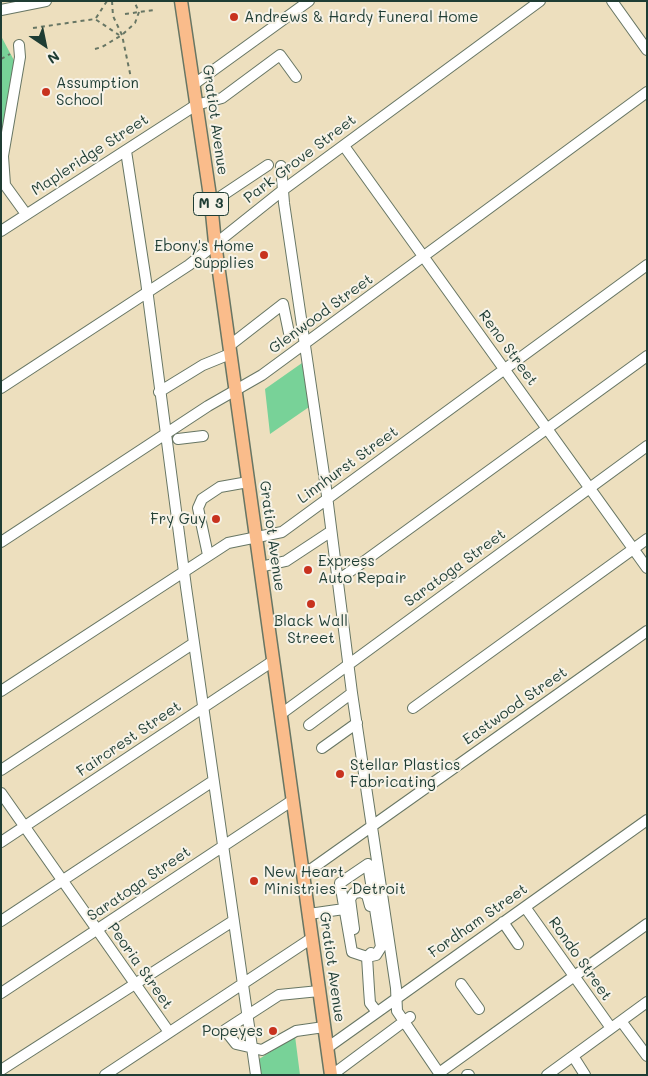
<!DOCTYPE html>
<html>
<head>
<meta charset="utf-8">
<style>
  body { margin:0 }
  #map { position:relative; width:648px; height:1076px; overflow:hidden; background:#eddfbe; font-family:Mali,sans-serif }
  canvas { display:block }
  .frame { position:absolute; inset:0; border:2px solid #1f3d34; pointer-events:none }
  .north { position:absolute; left:20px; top:20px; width:50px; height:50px; -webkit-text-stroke:4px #f7f3e8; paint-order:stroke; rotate:146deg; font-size:14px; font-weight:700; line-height:20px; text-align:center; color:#1f3d34 }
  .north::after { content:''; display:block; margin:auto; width:18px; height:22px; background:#1f3d34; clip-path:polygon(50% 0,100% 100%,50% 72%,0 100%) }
</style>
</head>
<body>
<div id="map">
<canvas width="648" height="1076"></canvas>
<div class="frame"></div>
<div class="north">N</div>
</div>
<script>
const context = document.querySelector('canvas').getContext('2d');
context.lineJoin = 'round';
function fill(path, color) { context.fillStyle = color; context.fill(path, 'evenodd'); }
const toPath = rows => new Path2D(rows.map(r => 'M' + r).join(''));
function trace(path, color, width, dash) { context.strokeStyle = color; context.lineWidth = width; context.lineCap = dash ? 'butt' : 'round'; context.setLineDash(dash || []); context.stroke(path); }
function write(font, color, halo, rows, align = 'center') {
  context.font = font + ' Mali,sans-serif'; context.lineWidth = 4; context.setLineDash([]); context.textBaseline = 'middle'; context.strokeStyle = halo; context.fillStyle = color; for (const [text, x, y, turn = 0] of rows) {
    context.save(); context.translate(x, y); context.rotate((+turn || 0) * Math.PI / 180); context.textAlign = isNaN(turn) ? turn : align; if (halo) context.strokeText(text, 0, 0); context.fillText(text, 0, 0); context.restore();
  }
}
fill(toPath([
  [1,36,17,66,1,139],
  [302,363,309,407,270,434,265,389],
  [295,1036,300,1075,260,1075,256,1061]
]), '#78d298');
const minor = toPath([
  [612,1,647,50],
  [1,10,46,1],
  [19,45,20,57,3,156,5,185,26,214],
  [193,85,309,1],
  [344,146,647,568],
  [126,151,146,281,186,587,256,1075],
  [281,166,284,203,326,488,352,693,396,988,397,1011,439,1073,647,924],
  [211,203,268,165],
  [1,231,196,105,222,98,280,55,296,77],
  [229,346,283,304,289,333],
  [1,388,189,265,283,190,540,1],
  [159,392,203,365,230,354],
  [178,439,203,436],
  [1,542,208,406,262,375,647,92],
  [208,555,198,508,202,499,220,487,248,482],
  [260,567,286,561,330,532],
  [337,581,647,356],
  [1,691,228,543,282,532,647,265],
  [413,708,647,539],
  [281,714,647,446],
  [309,725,352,693],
  [322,748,357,723],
  [1,770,194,643],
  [1,793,169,1032],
  [1,842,273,661],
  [368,864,381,947,376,955,367,957,352,952,340,883,368,864],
  [303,875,647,631],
  [525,907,611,1028],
  [309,914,344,909],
  [1,921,213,781],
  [503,922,518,944],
  [354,929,350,899,354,893,361,892,367,895,370,906],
  [371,953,367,957,369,989,370,1003,377,1012],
  [461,984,479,1009],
  [319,991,279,995,225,1030,236,1044,262,1050,296,1031,324,1027],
  [1,993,293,800],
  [621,1021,647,1056],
  [327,1048,647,820],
  [573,1056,585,1075],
  [1,1070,233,921],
  [105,1075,312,938],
  [332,1075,410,1017],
  [467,1075,469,1075],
  [547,1075,647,1002]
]);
const major = toPath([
  [181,1,211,203,215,243,331,1075]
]);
trace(minor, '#677664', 12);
trace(major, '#677664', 15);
trace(toPath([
  [112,1,113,16,122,35,131,78],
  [125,14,154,10],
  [96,18,107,1],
  [33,28,95,19,119,35],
  [95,49,102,47,122,35,135,23,139,12,134,1],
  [1,59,10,54]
]), '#677664', 2, [4, 4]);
trace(minor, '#fff', 10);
trace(major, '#fabc8b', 12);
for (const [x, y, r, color] of [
  [234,17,5,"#c8321e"],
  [46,92,5,"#c8321e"],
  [264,255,5,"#c8321e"],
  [216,519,5,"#c8321e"],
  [308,570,5,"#c8321e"],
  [311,604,5,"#c8321e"],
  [340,774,5,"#c8321e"],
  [254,881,5,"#c8321e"],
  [273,1031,5,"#c8321e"]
]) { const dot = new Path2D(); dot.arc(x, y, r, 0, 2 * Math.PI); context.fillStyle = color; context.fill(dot); trace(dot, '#f7f3e8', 2); }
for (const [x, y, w] of [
  [211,204,35]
]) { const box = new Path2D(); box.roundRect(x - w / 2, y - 11.5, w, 23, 4); context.fillStyle = '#f7f3e8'; context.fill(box); trace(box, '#1f3d34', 1); }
write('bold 14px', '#1f3d34', null, [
  ["M 3",211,204]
]);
write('15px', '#1f3d34', '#f7f3e8', [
  ["Andrews & Hardy Funeral Home",244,17],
  ["Assumption",56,83],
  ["School",56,100],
  ["Ebony's Home",254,246,"right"],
  ["Supplies",254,263,"right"],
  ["Fry Guy",206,519,"right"],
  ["Express",318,561],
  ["Auto Repair",318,578],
  ["Black Wall",311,621,"center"],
  ["Street",311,638,"center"],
  ["Stellar Plastics",350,765],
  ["Fabricating",350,782],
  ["New Heart",264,872],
  ["Ministries - Detroit",264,889],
  ["Popeyes",263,1031,"right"]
], 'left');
write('15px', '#1f3d34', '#f7f3e8', [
  ["Gratiot Avenue",215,120,82],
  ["Mapleridge Street",90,155,-33],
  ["Park Grove Street",300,159,-37],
  ["Glenwood Street",321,314,-36],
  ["Reno Street",508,348,54],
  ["Linnhurst Street",348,465,-36],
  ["Gratiot Avenue",272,536,82],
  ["Saratoga Street",455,568,-36],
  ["Eastwood Street",515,706,-35],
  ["Faircrest Street",129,739,-34],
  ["Saratoga Street",139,884,-34],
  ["Fordham Street",478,921,-35],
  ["Rondo Street",580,959,55],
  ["Peoria Street",140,966,55],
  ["Gratiot Avenue",332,967,82]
]);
</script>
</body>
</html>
